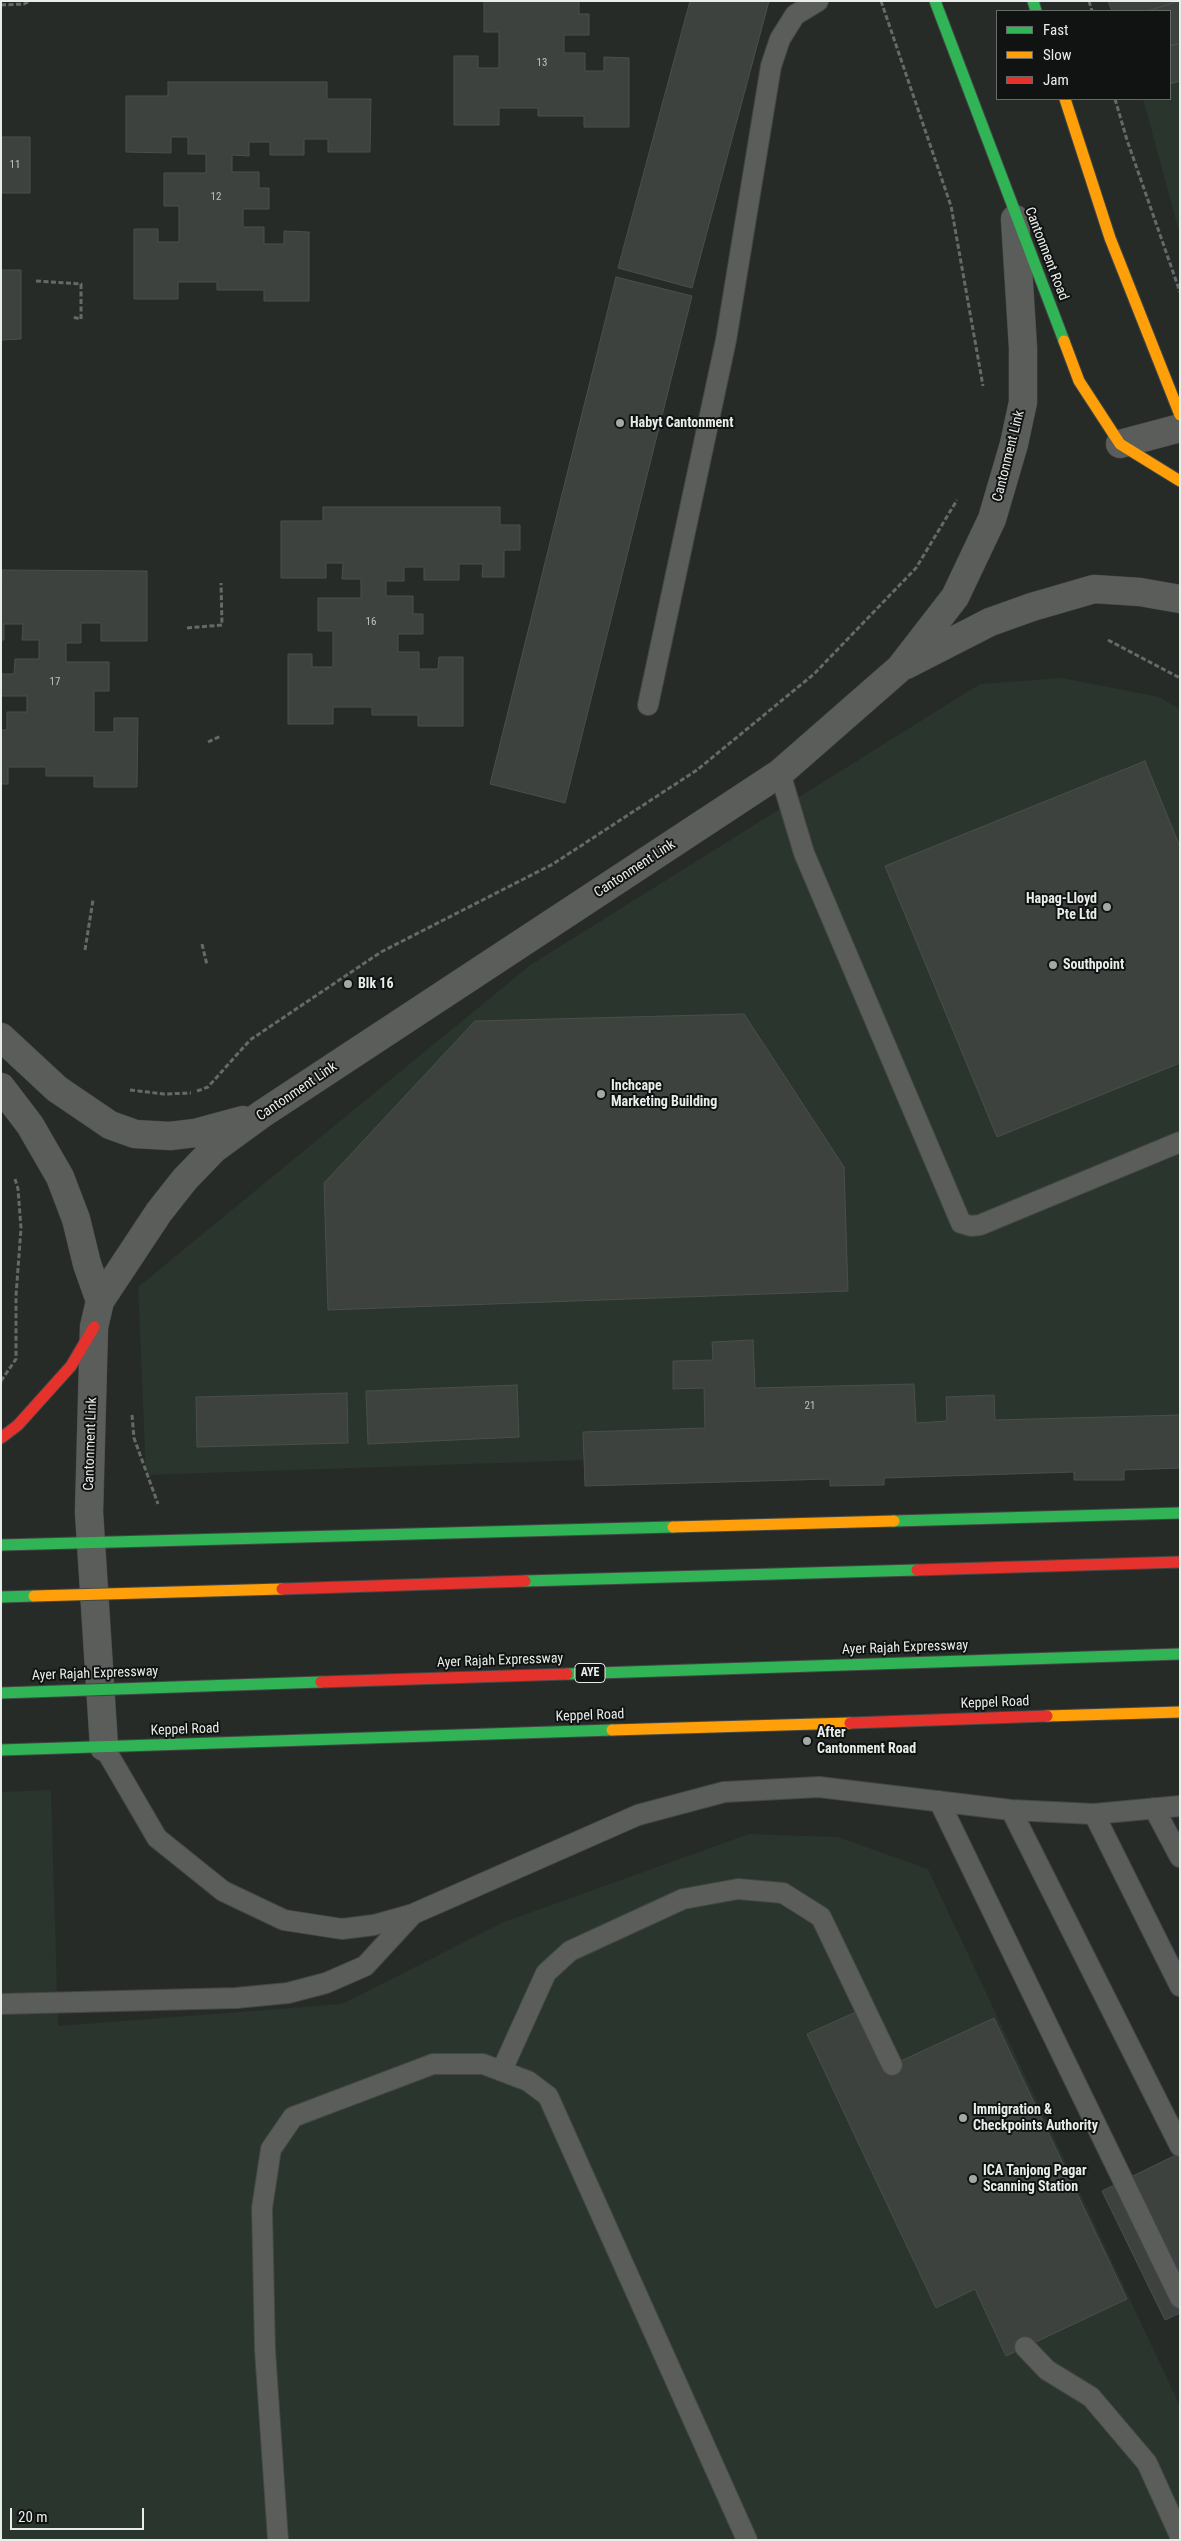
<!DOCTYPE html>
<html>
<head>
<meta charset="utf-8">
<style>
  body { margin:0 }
  #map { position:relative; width:1181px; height:2541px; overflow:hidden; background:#262b28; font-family:"Roboto Condensed",sans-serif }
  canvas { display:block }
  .frame { position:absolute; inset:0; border:2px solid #e8edea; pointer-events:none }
  .legend { position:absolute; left:996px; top:10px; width:175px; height:90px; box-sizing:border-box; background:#101311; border:1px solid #666a68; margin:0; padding:6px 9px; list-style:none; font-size:15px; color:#e8edea }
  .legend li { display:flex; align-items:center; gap:10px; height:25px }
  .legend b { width:25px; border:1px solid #666a68 }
  .scale { position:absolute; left:10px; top:2508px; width:134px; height:22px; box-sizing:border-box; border:2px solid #e8edea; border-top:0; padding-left:6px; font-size:15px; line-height:18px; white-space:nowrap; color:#e8edea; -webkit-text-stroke:4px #101311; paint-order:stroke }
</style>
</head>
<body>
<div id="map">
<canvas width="1181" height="2541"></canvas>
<div class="frame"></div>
<ul class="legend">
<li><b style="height:6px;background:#30b455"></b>Fast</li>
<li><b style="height:6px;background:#ff9f0a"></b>Slow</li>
<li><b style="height:6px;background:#e5322d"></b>Jam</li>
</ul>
<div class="scale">20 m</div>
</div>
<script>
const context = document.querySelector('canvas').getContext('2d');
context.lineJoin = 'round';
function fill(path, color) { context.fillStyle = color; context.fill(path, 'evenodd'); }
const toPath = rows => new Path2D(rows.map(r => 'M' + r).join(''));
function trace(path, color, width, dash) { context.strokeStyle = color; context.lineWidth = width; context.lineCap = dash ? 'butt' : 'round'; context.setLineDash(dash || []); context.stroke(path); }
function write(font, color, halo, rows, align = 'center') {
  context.font = font + ' "Roboto Condensed",sans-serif'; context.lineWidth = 4; context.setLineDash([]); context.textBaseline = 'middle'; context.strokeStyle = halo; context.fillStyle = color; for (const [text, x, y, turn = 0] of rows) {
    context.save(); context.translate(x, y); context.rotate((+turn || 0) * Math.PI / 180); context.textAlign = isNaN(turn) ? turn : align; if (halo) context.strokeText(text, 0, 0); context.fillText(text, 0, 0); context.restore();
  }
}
fill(toPath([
  [1117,1,1180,1,1180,235,1143,99,1170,99,1170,11,1119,11],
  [1062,678,1159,697,1180,709,1180,1440,146,1475,138,1287,529,966,980,684],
  [51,1790,58,2026,342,2004,504,1922,749,1834,838,1837,928,1869,1180,2406,1180,2540,1,2540,1,1792]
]), '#29352d');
const building = toPath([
  [484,1,579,1,579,14,589,14,589,35,564,35,564,53,585,53,585,71,604,71,604,57,629,58,629,127,584,127,584,116,538,116,538,108,499,108,499,125,454,125,454,56,478,56,478,68,499,68,499,32,484,32,484,1],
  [690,1,769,1,692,288,618,268,690,1],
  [1108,1,1177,1,1148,11,1112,11,1108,1],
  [1180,1,1180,43,1170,46,1170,11,1148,11,1180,1],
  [1180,43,1180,81,1170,84,1170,46,1180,43],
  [168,82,327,82,327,99,371,99,370,152,328,152,328,139,304,139,304,155,270,155,270,142,249,142,249,156,232,155,232,172,259,172,259,188,269,188,269,209,243,209,243,227,264,227,264,244,284,244,284,231,309,232,309,301,264,301,264,290,217,290,217,282,178,282,178,299,134,299,134,229,158,229,158,242,179,242,179,206,164,206,164,173,206,173,206,154,188,154,188,137,171,137,171,153,126,152,126,96,168,96,168,82],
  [1,137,30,137,30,193,1,193,1,137],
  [1,270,21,270,21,339,1,340,1,270],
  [616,277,692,296,565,803,490,784,616,277],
  [323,507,500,507,500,525,520,525,520,550,504,550,504,577,482,577,483,564,459,564,459,580,424,580,424,567,404,567,404,581,386,581,386,596,413,596,413,614,423,614,423,634,398,634,398,652,419,652,419,669,438,669,439,657,463,657,463,726,418,726,418,715,372,715,372,707,333,707,333,724,288,724,288,654,312,654,312,667,333,667,333,631,318,631,318,598,361,598,361,579,342,579,343,563,326,563,326,578,281,578,281,521,323,521,323,507],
  [2,570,147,571,147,641,101,641,101,623,81,623,81,643,66,643,66,662,109,662,109,691,94,691,94,732,114,732,114,718,138,718,137,787,94,787,94,776,46,776,46,767,8,767,8,784,1,784,1,730,7,730,7,712,27,712,27,696,1,696,1,674,14,674,15,659,39,659,39,640,22,640,23,624,4,624,4,640,1,640,2,570],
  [1145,761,1180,847,1180,1063,997,1137,885,866,1145,761],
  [744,1014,844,1167,848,1291,328,1310,324,1183,475,1021,744,1014],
  [753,1340,755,1388,914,1384,916,1423,947,1421,946,1397,994,1395,995,1420,1180,1415,1180,1468,1124,1470,1124,1480,1074,1480,1074,1472,884,1478,884,1485,830,1486,830,1479,585,1486,583,1432,705,1428,704,1388,673,1389,673,1361,713,1360,712,1342,753,1340],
  [517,1385,519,1437,368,1444,366,1391,517,1385],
  [347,1393,348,1443,197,1447,196,1397,347,1393],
  [856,2012,892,2065,994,2018,1127,2299,1006,2356,975,2289,936,2308,807,2034,856,2012],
  [1180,2153,1180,2313,1165,2320,1102,2191,1180,2153]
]);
fill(building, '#3e423f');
trace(building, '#4a4e4c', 1);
const lane = toPath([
  [648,705,726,340,771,66,780,39,795,15,818,1],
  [780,773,804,853,961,1223,971,1226,980,1225,1180,1142],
  [104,1747,157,1838,223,1891,284,1920,342,1929,374,1925,413,1914,638,1815,724,1792,819,1787,1011,1810,1094,1814,1180,1806],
  [939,1801,1180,2298],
  [1154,1808,1180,1857],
  [1011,1810,1180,2146],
  [1094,1814,1180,1986],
  [1,2004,236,1998,288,1993,326,1983,365,1966,413,1914],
  [502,2070,546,1973,570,1951,683,1899,738,1889,783,1893,821,1917,892,2065],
  [1025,2347,1047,2370,1091,2397,1147,2463,1180,2536],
  [278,2540,265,2350,262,2208,271,2149,293,2117,433,2064,483,2064,528,2081,548,2096,747,2540]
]);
const street = toPath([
  [1120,444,1180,428],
  [906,665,990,622,1032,607,1094,589,1140,592,1180,599],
  [1,1037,57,1089,110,1125,135,1134,170,1136,195,1133,243,1120],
  [1,1087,30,1125,60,1177,76,1219,87,1264,100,1301],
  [104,1747,89,1512,94,1327,100,1301,159,1212,185,1179,214,1149,262,1114,780,773,900,668,955,597,992,519,1014,444,1023,402,1023,348,1015,219]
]);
const fast = toPath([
  [935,1,1064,341],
  [1033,1,1036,11],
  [894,1521,1180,1513],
  [1,1545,673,1527],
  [1,1597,34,1596],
  [1,1750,612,1730]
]);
const slow = toPath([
  [1065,99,1110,238,1180,415],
  [1064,341,1079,381,1120,444,1180,481],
  [673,1527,894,1521],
  [1047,1716,1180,1712],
  [612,1730,850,1723]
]);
const jam = toPath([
  [1,1438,18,1425,71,1366,94,1327],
  [850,1723,1047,1716]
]);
trace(lane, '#434744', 22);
trace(street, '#434744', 29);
trace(fast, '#434744', 13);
trace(slow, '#434744', 13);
trace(jam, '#434744', 13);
trace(toPath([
  [881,1,951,206,983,386],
  [1089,1,1092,11],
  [1,5,24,4,30,1],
  [1115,99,1127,140,1180,292],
  [36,281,81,284,81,319,72,317],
  [187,628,222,625,221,583],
  [1108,640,1180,678],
  [208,742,221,736],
  [202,944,207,965],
  [85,950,93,900],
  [130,1090,164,1094,191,1093],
  [197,1091,208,1087,250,1040,381,952,553,864,697,770,814,674,916,568,957,500],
  [1,1381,16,1359,16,1296,21,1228,18,1189,15,1179],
  [132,1415,134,1438,158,1504]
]), '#666967', 3, [5, 2.5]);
trace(lane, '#5b5d5b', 20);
trace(street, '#5b5d5b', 28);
trace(fast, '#30b455', 11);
trace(slow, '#ff9f0a', 11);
trace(jam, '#e5322d', 11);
const fastBridge = toPath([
  [525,1581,917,1570],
  [567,1674,1180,1654],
  [1,1693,321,1682]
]);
const slowBridge = toPath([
  [34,1596,282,1589]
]);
const jamBridge = toPath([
  [917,1570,1180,1562],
  [282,1589,525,1581],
  [321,1682,567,1674]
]);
trace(fastBridge, '#434744', 13, []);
trace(slowBridge, '#434744', 13, []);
trace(jamBridge, '#434744', 13, []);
trace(fastBridge, '#30b455', 11);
trace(slowBridge, '#ff9f0a', 11);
trace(jamBridge, '#e5322d', 11);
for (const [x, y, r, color] of [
  [620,423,5,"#a4a9a6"],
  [1107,907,5,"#a4a9a6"],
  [1053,965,5,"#a4a9a6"],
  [348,984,5,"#a4a9a6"],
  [601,1094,5,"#a4a9a6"],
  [807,1741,5,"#a4a9a6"],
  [963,2118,5,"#a4a9a6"],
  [973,2179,5,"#a4a9a6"]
]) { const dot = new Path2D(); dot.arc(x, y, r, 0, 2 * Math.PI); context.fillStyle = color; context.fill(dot); trace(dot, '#101311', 2); }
write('11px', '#bec2bf', null, [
  ["13",542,63],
  ["11",15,165],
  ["12",216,197],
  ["16",371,622],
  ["17",55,682],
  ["21",810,1406]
]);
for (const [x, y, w] of [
  [590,1673,30]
]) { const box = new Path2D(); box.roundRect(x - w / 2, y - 9.5, w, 19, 4); context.fillStyle = '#101311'; context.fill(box); trace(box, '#e8edea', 1); }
write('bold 12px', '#e8edea', null, [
  ["AYE",590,1673]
]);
write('14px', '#e8edea', '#101311', [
  ["Cantonment Road",1046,254,69],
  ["Cantonment Link",1009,456,-76],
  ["Cantonment Link",635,869,-33],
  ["Cantonment Link",297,1092,-34],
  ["Cantonment Link",91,1444,-88],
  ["Ayer Rajah Expressway",905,1648,-2],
  ["Ayer Rajah Expressway",500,1661,-2],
  ["Ayer Rajah Expressway",95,1674,-2],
  ["Keppel Road",995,1703,-2],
  ["Keppel Road",590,1716,-2],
  ["Keppel Road",185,1730,-2]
]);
write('bold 14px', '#e8edea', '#101311', [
  ["Habyt Cantonment",630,423],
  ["Hapag-Lloyd",1097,899,"right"],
  ["Pte Ltd",1097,915,"right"],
  ["Southpoint",1063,965],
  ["Blk 16",358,984],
  ["Inchcape",611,1086],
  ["Marketing Building",611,1102],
  ["After",817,1733],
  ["Cantonment Road",817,1749],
  ["Immigration &",973,2110],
  ["Checkpoints Authority",973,2126],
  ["ICA Tanjong Pagar",983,2171],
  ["Scanning Station",983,2187]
], 'left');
</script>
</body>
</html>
